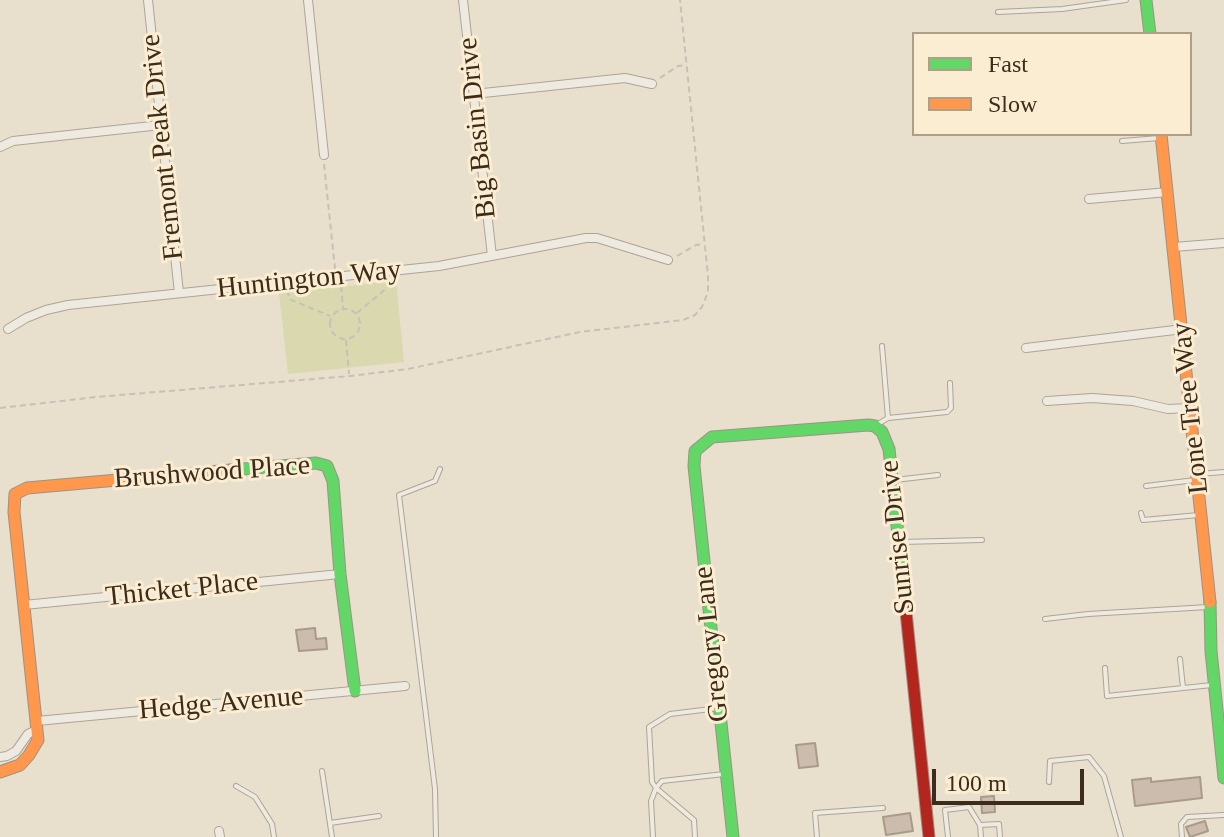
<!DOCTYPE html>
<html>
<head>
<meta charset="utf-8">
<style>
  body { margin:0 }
  #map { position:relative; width:1224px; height:837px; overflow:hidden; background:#e8dfcd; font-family:Georgia,serif }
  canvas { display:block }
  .legend { position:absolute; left:912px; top:32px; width:280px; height:104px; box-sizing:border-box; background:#faedd2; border:2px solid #ae9f89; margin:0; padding:10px 14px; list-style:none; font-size:24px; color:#3d2b1c }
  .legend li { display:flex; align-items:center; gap:16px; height:40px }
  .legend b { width:40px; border:2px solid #ae9f89 }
  .scale { position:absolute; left:932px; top:769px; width:152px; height:36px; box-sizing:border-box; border:4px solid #3d2b1c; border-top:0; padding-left:10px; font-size:24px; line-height:28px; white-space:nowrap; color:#3d2b1c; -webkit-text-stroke:6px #faedd2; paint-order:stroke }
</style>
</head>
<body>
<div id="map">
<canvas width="1224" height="837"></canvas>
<ul class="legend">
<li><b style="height:10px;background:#63d668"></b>Fast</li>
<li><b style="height:10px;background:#ff974d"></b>Slow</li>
</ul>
<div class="scale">100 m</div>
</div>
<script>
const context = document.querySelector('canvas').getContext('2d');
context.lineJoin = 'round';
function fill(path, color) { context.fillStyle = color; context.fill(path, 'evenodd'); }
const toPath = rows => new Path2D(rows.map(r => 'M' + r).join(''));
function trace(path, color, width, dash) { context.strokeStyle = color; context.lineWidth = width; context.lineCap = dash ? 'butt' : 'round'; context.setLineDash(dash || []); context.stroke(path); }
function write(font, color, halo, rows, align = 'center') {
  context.font = font + ' Georgia,serif'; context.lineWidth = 6; context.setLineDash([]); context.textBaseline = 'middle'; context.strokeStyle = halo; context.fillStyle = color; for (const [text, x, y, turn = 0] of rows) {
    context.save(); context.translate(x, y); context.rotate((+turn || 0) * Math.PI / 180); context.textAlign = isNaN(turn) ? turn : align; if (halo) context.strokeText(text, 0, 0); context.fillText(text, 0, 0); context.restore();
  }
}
fill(toPath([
  [396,281,404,362,288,374,279,293]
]), '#dad8ae');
const building = toPath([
  [315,628,316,639,326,638,327,649,299,651,296,630,315,628],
  [815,743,818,766,799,768,796,745,815,743],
  [1200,777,1202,798,1135,806,1132,780,1151,778,1151,782,1200,777],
  [994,796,995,812,982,813,981,797,994,796],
  [910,813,913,831,886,835,883,817,910,813],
  [1205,821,1208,831,1190,837,1186,827,1205,821]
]);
fill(building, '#ccbcad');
trace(building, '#a99a8c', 2);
const lane = toPath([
  [998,12,1062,9,1126,0],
  [1122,141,1159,138],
  [882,346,888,418],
  [878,424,888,418,947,412,951,408,950,383],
  [1198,474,1224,472],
  [895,480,938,475],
  [1146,486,1195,480],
  [1141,513,1143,520,1199,515],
  [901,542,982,540],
  [1045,619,1088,614,1208,607],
  [1180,659,1183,688],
  [1105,668,1107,696,1212,685],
  [322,771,332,837],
  [1049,782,1050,761,1089,757,1104,776,1121,837],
  [236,786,255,797,272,824,274,837],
  [330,823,379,816],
  [436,837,435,789,399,495,435,481,440,469],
  [653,837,651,801,656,788,652,782,649,727,670,714,719,708],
  [695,837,694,820,656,788,662,781,724,774],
  [817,837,815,813,883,808],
  [948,837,945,810,969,807,980,825],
  [981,837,980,825,999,824,1000,837],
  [1182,837,1181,824,1187,817,1224,815]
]);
const street = toPath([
  [148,0,179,293],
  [308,0,324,155],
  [463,0,492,256],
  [474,94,625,78,652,84],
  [0,147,13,141,161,125],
  [1089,199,1168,192],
  [1174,247,1224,243],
  [8,329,26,318,46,310,68,305,439,266,586,238,597,238,668,260],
  [1026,348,1183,329],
  [1047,401,1092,398,1133,401,1168,409,1190,408],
  [24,605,340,574],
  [37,721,405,686],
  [0,757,7,756,16,751,28,734,36,730],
  [219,831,220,837]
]);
const fast = toPath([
  [1146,0,1150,34],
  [231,470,316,463,327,466,333,481,340,574,355,691],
  [1210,602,1211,651,1224,778],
  [733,837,694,466,695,451,712,437,868,425,875,426,882,432,889,449,905,602]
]);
const slow = toPath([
  [1161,134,1210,602],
  [0,772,20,765,29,755,38,740,14,512,15,494,27,488,231,470]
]);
const jam = toPath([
  [905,602,929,837]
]);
trace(lane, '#ada496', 6);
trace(street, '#ada496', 10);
trace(fast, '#9d9386', 13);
trace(slow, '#9d9386', 13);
trace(jam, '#9d9386', 13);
trace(toPath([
  [660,78,678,66,686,65],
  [324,164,335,269],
  [677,256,696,245,704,244],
  [341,286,343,308],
  [288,290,289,299,330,316],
  '330 324a15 15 0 1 1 30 0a15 15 0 1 1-30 0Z',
  [357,313,388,287,387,282],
  [346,340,349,374],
  [0,408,96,397,350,376,408,369,580,332,683,320,695,315,702,307,708,292,708,276,680,0]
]), '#c8c0b6', 2, [6, 4]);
trace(lane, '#efeae0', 4);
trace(street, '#efeae0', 8);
trace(fast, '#63d668', 11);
trace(slow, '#ff974d', 11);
trace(jam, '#b3261e', 11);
write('28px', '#3d2b1c', '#faedd2', [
  ["Big Basin Drive",478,128,-96],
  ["Fremont Peak Drive",163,147,-96],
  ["Huntington Way",309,280,-6],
  ["Lone Tree Way",1191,408,-96],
  ["Brushwood Place",212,473,-4],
  ["Sunrise Drive",898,537,-96],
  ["Thicket Place",182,590,-6],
  ["Gregory Lane",712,644,-96],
  ["Hedge Avenue",221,704,-5]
]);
</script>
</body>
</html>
